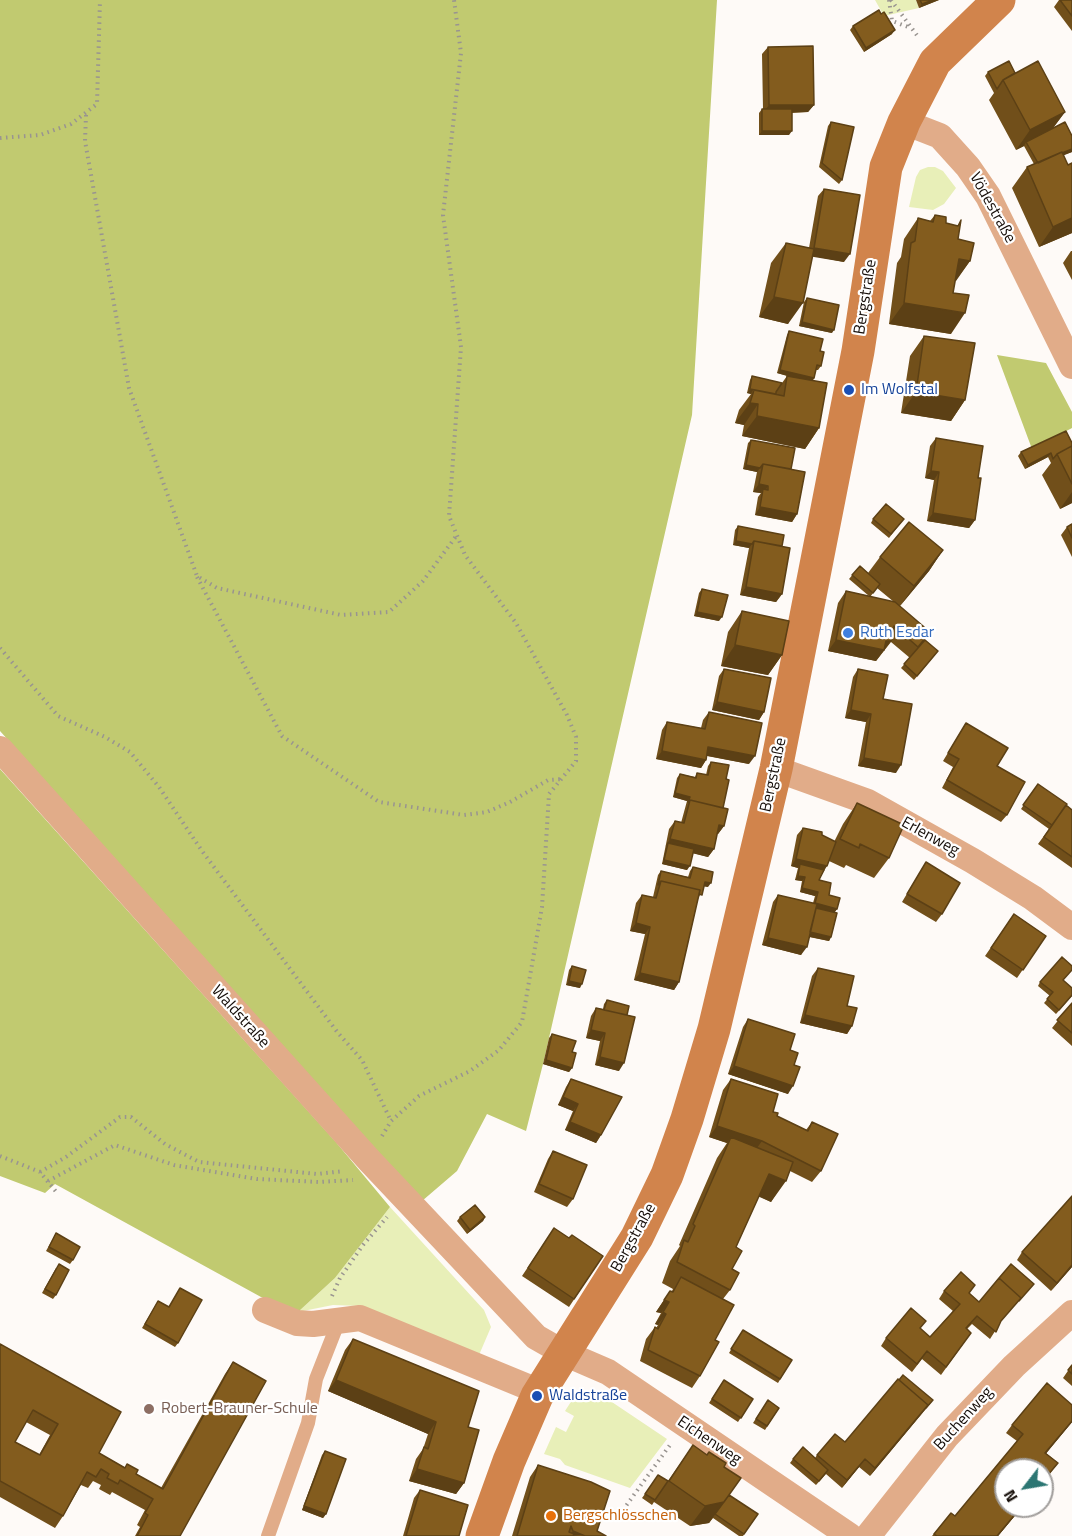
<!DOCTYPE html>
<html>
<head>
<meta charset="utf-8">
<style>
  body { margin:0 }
  #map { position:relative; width:1072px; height:1536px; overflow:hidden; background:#fefaf7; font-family:"Titillium Web",sans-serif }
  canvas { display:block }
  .north { position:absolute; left:994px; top:1458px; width:60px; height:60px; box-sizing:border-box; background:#fff; border:2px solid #a19e9c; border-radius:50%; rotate:239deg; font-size:16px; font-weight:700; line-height:24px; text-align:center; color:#150d08 }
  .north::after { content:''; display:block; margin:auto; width:21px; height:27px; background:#2c7673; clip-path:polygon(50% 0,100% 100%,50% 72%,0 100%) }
</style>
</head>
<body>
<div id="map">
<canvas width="1072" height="1536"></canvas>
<div class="north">N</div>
</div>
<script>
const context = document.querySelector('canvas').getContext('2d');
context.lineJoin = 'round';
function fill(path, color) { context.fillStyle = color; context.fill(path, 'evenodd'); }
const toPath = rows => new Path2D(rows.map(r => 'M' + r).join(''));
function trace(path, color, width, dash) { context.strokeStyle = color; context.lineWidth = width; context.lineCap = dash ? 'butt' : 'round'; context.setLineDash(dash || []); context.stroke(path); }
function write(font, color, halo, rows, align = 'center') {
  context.font = font + ' "Titillium Web",sans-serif'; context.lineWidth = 4.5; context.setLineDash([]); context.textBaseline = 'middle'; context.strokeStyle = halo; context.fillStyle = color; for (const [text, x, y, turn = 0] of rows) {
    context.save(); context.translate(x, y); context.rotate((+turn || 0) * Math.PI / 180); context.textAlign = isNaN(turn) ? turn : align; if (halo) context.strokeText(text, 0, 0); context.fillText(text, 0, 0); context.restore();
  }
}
fill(toPath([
  [875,0,916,0,919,8,884,16],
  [928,167,935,167,943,171,956,188,944,204,933,210,909,207,916,177,920,170],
  [390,1207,484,1310,491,1327,479,1355,360,1306,333,1305,298,1312,335,1278],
  [587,1390,597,1392,667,1439,630,1488,565,1465,560,1459,544,1454,556,1427,566,1432,574,1416,565,1411,576,1394]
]), '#e8efb8');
fill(toPath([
  [0,0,717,0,692,415,543,1064,526,1131,487,1114,457,1171,422,1201,0,731],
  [997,355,1046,363,1072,412,1072,428,1032,449],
  [0,769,335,1141,390,1207,335,1278,298,1312,261,1297,55,1184,45,1193,0,1176]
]), '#c1ca70');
trace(toPath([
  [889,0,892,21,911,28],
  [891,0,919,38],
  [86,115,85,141,129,388,197,576,217,588,341,615,389,612,423,581,457,535],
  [0,138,40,135,71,124,97,104,100,0],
  [197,577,282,736,379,802,464,815,487,812,510,802,548,780,564,779],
  [0,648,58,716,105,737,130,752,159,787,202,851,338,1033,362,1060,391,1121],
  [382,1136,391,1121,419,1096,470,1071,499,1050,522,1022,542,907,549,794,576,761,576,737,567,715,516,623,465,555,449,516,461,347,443,215,461,53,454,0],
  [0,1156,40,1172,58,1194],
  [40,1172,66,1157,120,1117,131,1117,165,1144,199,1162,317,1174,344,1171],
  [48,1181,115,1145,174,1165,257,1179,319,1182,353,1180],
  [332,1296,340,1278,363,1245,387,1217],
  [623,1510,670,1445]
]), '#999490', 4, [1.5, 4.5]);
trace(toPath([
  [268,1536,308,1423,316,1379,338,1323]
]), '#e1ac89', 14);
trace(toPath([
  [904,122,940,136,968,167,988,196,1072,366],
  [0,749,369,1160,536,1337,564,1353,608,1372,850,1536],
  [776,769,868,802,973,861,1033,898,1072,927],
  [265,1310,297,1323,313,1324,360,1318,540,1392],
  [868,1536,947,1436,1014,1366,1072,1313]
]), '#e1ac89', 26);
trace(toPath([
  [482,1536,509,1461,537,1396,637,1237,667,1175,687,1119,714,1029,776,769,858,351,886,167,904,122,935,62,999,0]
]), '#d1844c', 33);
fill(toPath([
  [916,0,939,0,919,8],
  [1059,0,1072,0,1072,31,1054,7],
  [881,14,892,34,864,52,850,30,853,26],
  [768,47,814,105,808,112,792,113,789,135,759,135,759,113,762,109,763,109,762,54],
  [988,72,1015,73,1065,112,1053,128,1072,136,1072,152,1063,155,1068,165,1072,163,1072,233,1039,247,1012,188,1027,167,1034,164,1024,146,1016,150,989,100,994,93,985,76],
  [831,122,842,180,839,184,819,167,828,126],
  [824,189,844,262,813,256,788,324,759,317,771,263,786,243,809,248,818,196],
  [935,215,946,223,958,239,970,261,955,281,953,293,951,334,889,324,897,263,901,257,904,239,918,218,930,221],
  [1071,251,1072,251,1072,280,1063,263],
  [807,298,832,333,799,326,804,302],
  [789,331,820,351,821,366,818,370,816,370,814,378,813,380,819,428,805,449,742,436,744,425,735,423,739,410,751,394,747,393,750,380,752,376,782,383,787,376,777,373,787,335],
  [924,336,965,400,951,421,901,413,910,356],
  [936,438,975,520,969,528,927,521,934,480,925,478,930,446],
  [751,440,791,469,797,514,792,522,755,515,758,497,761,493,753,492,757,472,743,469,748,443],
  [1072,443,1072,503,1060,509,1042,475,1051,463,1048,457,1025,469,1018,456,1021,452],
  [873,519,904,519,889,538,871,523],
  [1072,524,1072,557,1061,535,1067,527],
  [738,526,782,546,782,594,776,602,740,595,749,548,733,545,735,530],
  [943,550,929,571,900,606,935,655,914,680,901,668,910,658,891,642,876,661,828,651,838,603,846,591,869,596,849,579,860,566,868,573,880,557],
  [877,588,894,602,870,597],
  [702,589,719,621,694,616,699,593],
  [742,611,782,655,768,675,721,666,728,632],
  [724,669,764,712,759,720,712,710,719,676],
  [858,669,883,699,896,773,858,766,866,722,845,718,853,677],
  [709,712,749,764,707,756,706,760,701,768,656,759,662,730,667,722,701,728,703,720],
  [966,723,1007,815,1001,822,942,788,953,767,943,761],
  [711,762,726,779,723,808,724,826,718,834,717,834,714,849,708,857,693,853,687,870,662,864,669,829,675,821,681,823,687,801,673,797,677,778,680,774,695,777,697,773,706,775,708,766],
  [1038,784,1072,810,1072,868,1038,844,1049,829,1021,809],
  [857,803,889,858,874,878,846,865,844,868,829,861,819,880,837,909,834,913,831,937,829,941,809,937,801,955,762,945,773,902,778,895,813,903,815,896,800,892,802,881,795,880,798,868,791,866,797,835,803,828,834,842,843,824],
  [926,862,942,914,936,922,902,902],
  [693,867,708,887,704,886,698,899,679,982,674,990,634,980,645,934,630,931,636,903,642,895,653,897,658,875,661,871,688,877,690,871],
  [1014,914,1046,936,1017,978,985,956],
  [572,966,580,988,566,985,569,970],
  [818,968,847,1006,852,1026,847,1034,800,1023,812,976],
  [1064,981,1072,988,1072,996,1056,1014,1044,1003,1050,996,1038,986,1040,982],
  [607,1000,619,1071,595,1065,600,1041,586,1038,591,1016,596,1008,603,1009,604,1004],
  [1072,1003,1072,1046,1052,1028],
  [748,1019,790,1050,794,1065,788,1094,728,1074,743,1027],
  [552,1034,572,1052,572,1068,569,1072,543,1064,549,1038],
  [571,1079,601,1135,596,1143,565,1130,573,1111,558,1105,566,1087],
  [731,1079,777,1116,806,1130,812,1122,821,1171,812,1182,790,1171,771,1202,759,1196,736,1247,732,1269,730,1290,723,1299,715,1340,700,1376,692,1388,640,1361,646,1339,655,1327,656,1328,658,1325,655,1324,661,1313,656,1312,670,1291,672,1291,673,1289,662,1283,670,1261,680,1246,679,1245,717,1158,727,1143,709,1137,723,1090],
  [553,1151,573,1199,567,1207,534,1192,548,1159],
  [1072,1196,1072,1267,1051,1291,1017,1260,1022,1252],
  [460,1217,485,1217,483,1221,467,1234,457,1221],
  [554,1228,569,1238,603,1256,569,1307,522,1276],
  [56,1233,73,1260,70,1264,46,1251],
  [56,1268,56,1295,53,1299,42,1293],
  [180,1288,178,1343,175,1347,142,1328,158,1301,169,1307],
  [944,1291,969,1293,999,1325,990,1339,972,1324,967,1329,971,1333,941,1375,922,1359,912,1372,881,1346,886,1338,920,1329,930,1337,953,1311,939,1299],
  [743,1330,792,1360,778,1383,729,1353],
  [353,1339,468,1427,464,1483,456,1494,409,1481,416,1459,423,1449,428,1434,328,1391,345,1350],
  [0,1344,99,1453,161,1488,225,1374,233,1362,180,1536,135,1536,140,1527,137,1525,145,1510,112,1492,110,1495,99,1489,101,1485,93,1481,88,1488,81,1485,63,1516,55,1528,0,1497],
  [26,1422,50,1435,39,1455,15,1442],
  [1072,1365,1072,1386,1063,1378],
  [724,1380,753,1399,738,1422,709,1403],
  [768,1400,779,1408,765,1430,753,1423],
  [933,1400,870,1476,859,1467,842,1488,826,1474,816,1485,790,1463,793,1459,815,1458,817,1455,845,1442],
  [1072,1405,1072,1422,1046,1453,1058,1463,1042,1484,1042,1470,1023,1506,998,1536,932,1536,951,1513,955,1516,1017,1441,1006,1433,1012,1425],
  [693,1445,724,1467,729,1495,758,1514,743,1536,739,1536,713,1518,709,1523,690,1526,654,1502,652,1505,642,1498,656,1479,661,1491],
  [325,1451,326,1514,323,1518,302,1510,322,1455],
  [538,1465,597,1531,606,1536,512,1536,530,1477],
  [420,1490,459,1536,403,1536,414,1498]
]), '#714f1a');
fill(toPath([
  [933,0,939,0,919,8,922,4],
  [895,30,892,34,864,52,866,48],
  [769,105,814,105,808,112,763,113],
  [1065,112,1050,132,1026,142,1024,146,1016,150,1030,130],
  [762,131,792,131,789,135,759,135],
  [1072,149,1072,152,1035,167,1038,163],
  [1072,218,1072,233,1039,247,1053,227],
  [814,248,850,254,844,262,808,256],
  [959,259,970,261,956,281,945,279],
  [774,297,803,303,788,324,759,317],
  [904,303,965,313,951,334,889,324],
  [802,322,834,330,832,333,799,326],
  [780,370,814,378,812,382,777,373],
  [750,389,753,390,751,394,747,393],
  [916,392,965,400,951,421,901,413],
  [750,403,758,404,744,425,735,423],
  [757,416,819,428,805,449,742,436],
  [1051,453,1048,457,1025,469,1028,465],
  [746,465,760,468,757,472,743,469],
  [931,471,939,472,934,480,925,478],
  [759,484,768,486,763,494,763,489,761,493,753,492],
  [1072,492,1072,503,1060,509],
  [760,507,797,514,792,522,755,515],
  [933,513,975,520,969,528,927,521],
  [736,541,752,544,749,548,733,545],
  [943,550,929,571,900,606,914,586],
  [746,587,782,594,776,602,740,595],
  [697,612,722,617,719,621,694,616],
  [836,640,886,641,891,641,876,661,828,651],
  [735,645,782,655,768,675,721,666],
  [717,702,764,712,759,720,712,710],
  [851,710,871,714,866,722,845,718],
  [708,747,755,756,749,764,703,755],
  [662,751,706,760,701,768,656,759],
  [864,758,901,765,896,773,858,766],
  [675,793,690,797,687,801,673,797],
  [719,825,724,826,718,834,714,833],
  [670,839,714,849,708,857,667,847,668,843,665,847],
  [796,859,827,866,822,874,800,864,798,868,791,866],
  [664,860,690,866,687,870,662,864],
  [798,876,805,877,802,881,795,880],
  [705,882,711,883,708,887,702,886],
  [802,888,818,892,815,896,800,892],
  [815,903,837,909,834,913,812,907],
  [636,923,650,927,645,934,630,931],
  [808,932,831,937,829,941,806,936],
  [768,938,807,947,801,955,762,945],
  [640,973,679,982,674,990,634,980],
  [569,981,582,984,580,988,566,985],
  [805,1015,852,1026,847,1034,800,1023],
  [591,1030,605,1033,600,1041,586,1038],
  [600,1057,624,1063,619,1071,595,1065],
  [546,1060,572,1068,569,1072,543,1064],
  [734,1066,793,1086,788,1094,728,1074],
  [563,1097,578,1104,573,1111,558,1105],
  [570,1122,601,1135,596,1143,565,1130],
  [717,1126,762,1141,754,1152,731,1137,727,1143,709,1137],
  [769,1174,786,1181,771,1202,755,1195],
  [485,1217,483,1221,467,1234,470,1230],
  [1072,1265,1072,1267,1051,1291,1057,1283],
  [664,1300,669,1302,661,1313,656,1312],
  [663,1312,666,1314,658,1325,655,1324],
  [336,1380,436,1422,428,1434,328,1391],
  [933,1400,930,1404,870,1476,875,1468],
  [1072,1421,1072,1422,1040,1461,1045,1453],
  [865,1459,859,1467,842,1488,847,1480],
  [417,1469,464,1483,456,1494,409,1481],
  [724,1502,709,1523,690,1526,705,1506],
  [304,1506,326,1514,323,1518,302,1510],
  [1022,1506,1023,1506,998,1536,997,1536],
  [573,1531,585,1535,570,1536]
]), '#5c4015');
const building = toPath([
  [920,0,933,0,922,4,920,0],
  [1060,0,1072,0,1072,16,1060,0],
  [879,10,881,14,884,12,895,30,866,48,853,26,879,10],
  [813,46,814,105,769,105,768,47,813,46],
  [1009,61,1015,73,1003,80,997,89,988,72,1009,61],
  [1038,61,1065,112,1030,130,1003,80,1038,61],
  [762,109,792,109,792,131,762,131,762,109],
  [831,122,854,127,842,180,822,163,831,122],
  [1065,122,1072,136,1072,149,1062,153,1062,152,1038,163,1026,142,1065,122],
  [1062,152,1068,165,1072,163,1072,218,1053,227,1027,167,1062,152],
  [824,189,860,195,850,254,814,248,824,189],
  [935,215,946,217,946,223,958,226,961,220,958,239,974,243,970,261,959,259,953,293,969,295,965,313,904,303,911,243,915,241,918,218,933,222,935,215],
  [786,243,814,249,803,303,774,297,786,243],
  [807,298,839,305,834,330,802,322,807,298],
  [789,331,823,339,820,351,824,352,821,366,817,365,814,378,780,370,789,331],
  [924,336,975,343,965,400,916,392,924,336],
  [752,376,782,383,776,392,776,394,750,389,752,376],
  [787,376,827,383,819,428,757,416,758,404,750,403,754,390,784,396,787,376],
  [1066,431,1072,443,1072,446,1057,454,1053,459,1051,453,1028,465,1021,452,1066,431],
  [936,438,983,446,978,478,981,478,975,520,933,513,939,472,931,471,936,438],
  [751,440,795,448,791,469,763,464,760,468,746,465,751,440],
  [1072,446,1072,484,1057,454,1072,446],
  [763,464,805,472,797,514,760,507,763,489,768,490,768,486,759,484,763,464],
  [886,504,904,519,891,534,873,519,886,504],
  [909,522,943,550,914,586,880,557,909,522],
  [1072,524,1072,538,1067,527,1072,524],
  [738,526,784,535,782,546,754,541,752,544,736,541,738,526],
  [754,541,790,548,782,594,746,587,754,541],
  [860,566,880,584,873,593,852,575,860,566],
  [702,589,728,595,722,617,697,612,702,589],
  [846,591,895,602,930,632,918,647,894,626,891,641,886,641,884,650,836,640,846,591],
  [742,611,789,621,782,655,735,645,742,611],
  [925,640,938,651,917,676,904,664,925,640],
  [724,669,771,678,764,712,717,702,724,669],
  [858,669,888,675,883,699,912,704,901,765,864,758,871,714,851,710,858,669],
  [709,712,762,723,755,756,708,747,706,760,662,751,667,722,705,729,709,712],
  [966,723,1008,748,997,766,1025,782,1007,815,947,780,959,759,948,753,966,723],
  [711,762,729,765,726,779,729,780,723,808,690,800,688,802,690,797,675,793,680,774,696,778,697,773,708,775,711,762],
  [1038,784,1067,804,1052,825,1023,805,1038,784],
  [690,800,728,809,724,826,719,825,714,849,670,839,675,821,684,823,690,800],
  [857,803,904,825,889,858,860,844,859,848,840,839,857,803],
  [1066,805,1072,810,1072,857,1044,837,1066,805],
  [803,828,822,832,822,835,836,842,827,866,796,859,803,828],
  [668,843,694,849,690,866,664,860,668,843],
  [926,862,960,883,942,914,907,894,926,862],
  [800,864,824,870,819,880,831,883,829,895,840,898,837,909,815,903,818,892,802,888,805,877,798,876,800,864],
  [693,867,713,872,711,883,705,882,702,895,699,894,700,890,661,881,658,885,661,871,690,878,693,867],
  [661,881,700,890,679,982,640,973,650,927,636,923,642,895,656,898,661,881],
  [778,895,817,904,807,947,768,938,778,895],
  [816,908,837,913,831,937,810,932,816,908],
  [1014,914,1046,936,1023,970,991,948,1014,914],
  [1062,957,1072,966,1072,970,1063,980,1072,988,1072,995,1059,1010,1047,999,1053,992,1040,982,1062,957],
  [572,966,586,970,582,984,569,981,572,966],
  [818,968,854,976,847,1006,857,1008,852,1026,805,1015,818,968],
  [607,1000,629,1006,627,1015,604,1010,607,1000],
  [1072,1003,1072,1033,1057,1020,1072,1003],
  [596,1008,635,1017,624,1063,600,1057,605,1033,591,1030,596,1008],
  [748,1019,795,1034,790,1050,798,1053,794,1065,800,1067,793,1086,734,1066,748,1019],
  [552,1034,576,1041,572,1052,576,1053,572,1068,546,1060,552,1034],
  [571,1079,622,1097,601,1135,570,1122,578,1104,563,1097,571,1079],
  [731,1079,778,1094,773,1112,778,1113,777,1116,808,1131,812,1122,838,1134,821,1171,762,1141,717,1126,731,1079],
  [731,1137,793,1162,786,1181,769,1174,736,1247,742,1251,732,1269,739,1273,730,1290,677,1262,684,1240,688,1242,695,1226,693,1224,731,1137],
  [553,1151,587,1165,573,1199,539,1184,553,1151],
  [1072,1196,1072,1265,1057,1283,1022,1252,1072,1196],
  [475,1205,485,1217,470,1230,460,1217,475,1205],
  [554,1228,569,1238,572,1235,603,1256,574,1299,528,1268,554,1228],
  [56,1233,80,1247,73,1260,49,1247,56,1233],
  [59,1264,69,1270,56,1295,45,1289,59,1264],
  [1011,1264,1034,1284,1019,1301,1021,1298,999,1278,1011,1264],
  [961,1272,975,1285,969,1293,979,1302,999,1278,1021,1298,1001,1321,996,1332,977,1316,966,1328,971,1333,946,1367,927,1351,917,1364,886,1338,911,1308,926,1321,920,1328,930,1337,960,1304,944,1291,961,1272],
  [681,1277,734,1305,715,1340,719,1342,700,1376,648,1350,655,1327,658,1329,666,1314,663,1312,669,1302,664,1300,670,1291,673,1292,681,1277],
  [180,1288,202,1300,178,1343,145,1324,158,1301,169,1307,180,1288],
  [743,1330,792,1360,780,1379,731,1349,743,1330],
  [353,1339,479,1391,468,1427,479,1430,464,1483,417,1469,424,1447,428,1449,436,1422,336,1380,353,1339],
  [0,1344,121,1412,99,1453,125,1468,127,1464,138,1470,136,1474,163,1489,233,1362,266,1381,180,1536,137,1536,148,1515,145,1513,153,1499,120,1480,118,1484,107,1478,109,1474,101,1469,96,1477,87,1472,63,1516,0,1481,0,1344],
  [33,1410,58,1424,40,1455,15,1442,33,1410],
  [1072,1365,1072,1374,1068,1370,1072,1365],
  [903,1375,933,1400,926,1408,928,1405,899,1380,903,1375],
  [898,1379,928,1405,875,1468,865,1459,847,1480,817,1455,835,1434,845,1442,898,1379],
  [724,1380,753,1399,741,1418,712,1399,724,1380],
  [1047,1383,1072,1405,1072,1421,1045,1453,1058,1463,1042,1482,1042,1470,1006,1470,1006,1506,1022,1506,997,1536,937,1536,934,1534,951,1513,955,1516,1023,1434,1012,1425,1047,1383],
  [768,1400,779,1408,767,1426,756,1419,768,1400],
  [693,1445,707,1455,709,1452,726,1463,724,1467,741,1478,724,1502,705,1506,669,1481,693,1445],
  [803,1447,828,1470,819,1481,793,1459,803,1447],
  [325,1451,346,1459,326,1514,304,1506,325,1451],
  [538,1465,591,1482,610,1491,597,1531,606,1536,585,1536,573,1531,571,1526,569,1532,574,1534,573,1536,517,1536,538,1465],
  [658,1475,668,1481,655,1500,645,1494,658,1475],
  [420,1490,468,1505,459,1536,406,1536,420,1490],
  [729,1495,758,1514,744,1534,715,1514,729,1495]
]);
fill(building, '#835c1e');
trace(building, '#5c4015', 1.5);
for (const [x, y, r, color] of [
  [849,390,6,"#1a4fb4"],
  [848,633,6,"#3f7fe0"],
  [537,1396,6,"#1a4fb4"],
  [149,1409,6,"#8d6e63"],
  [551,1516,6,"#e8710a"]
]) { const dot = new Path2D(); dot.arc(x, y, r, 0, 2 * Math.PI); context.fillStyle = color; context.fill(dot); trace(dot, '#fff', 2); }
write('16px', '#150d08', '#fff', [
  ["Vödestraße",992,208,61],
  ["Bergstraße",866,297,-81],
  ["Bergstraße",774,775,-78],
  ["Erlenweg",930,837,29],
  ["Waldstraße",240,1017,48],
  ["Bergstraße",634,1238,-61],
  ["Buchenweg",964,1419,-48],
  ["Eichenweg",709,1441,34]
]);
write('16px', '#164399', '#fff', [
  ["Im Wolfstal",861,390],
  ["Waldstraße",549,1396]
], 'left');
write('16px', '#366cbe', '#fff', [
  ["Ruth Esdar",860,633]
], 'left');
write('16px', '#785e54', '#fff', [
  ["Robert-Brauner-Schule",161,1409]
], 'left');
write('16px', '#c56008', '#fff', [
  ["Bergschlösschen",563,1516]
], 'left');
</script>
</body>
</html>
